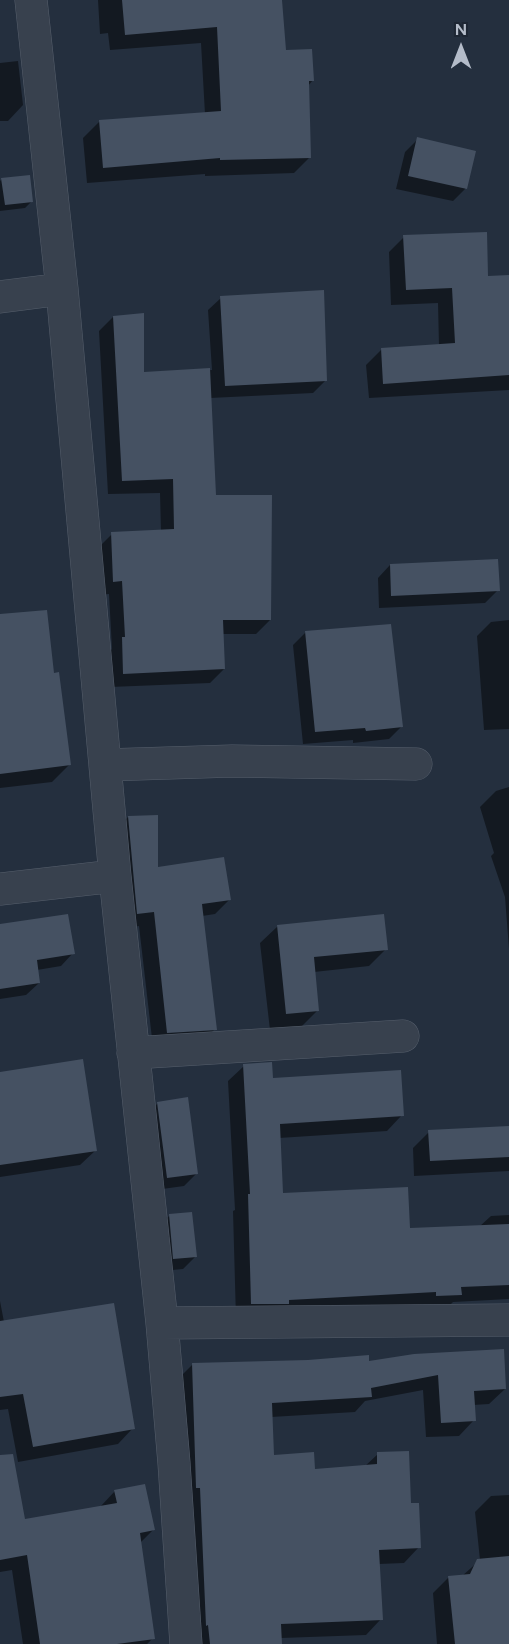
<!DOCTYPE html>
<html>
<head>
<meta charset="utf-8">
<style>
  body { margin:0 }
  #map { position:relative; width:509px; height:1644px; overflow:hidden; background:#242f3e; font-family:Figtree,sans-serif }
  canvas { display:block }
  .north { position:absolute; left:431px; top:18px; width:60px; height:60px; -webkit-text-stroke:4px #1d2633; paint-order:stroke; rotate:0deg; font-size:16px; font-weight:700; line-height:24px; text-align:center; color:#b4bcc9 }
  .north::after { content:''; display:block; margin:auto; width:21px; height:27px; background:#b4bcc9; clip-path:polygon(50% 0,100% 100%,50% 72%,0 100%) }
</style>
</head>
<body>
<div id="map">
<canvas width="509" height="1644"></canvas>
<div class="north">N</div>
</div>
<script>
const context = document.querySelector('canvas').getContext('2d');
context.lineJoin = 'round';
function fill(path, color) { context.fillStyle = color; context.fill(path, 'evenodd'); }
const toPath = rows => new Path2D(rows.map(r => 'M' + r).join(''));
function trace(path, color, width, dash) { context.strokeStyle = color; context.lineWidth = width; context.lineCap = dash ? 'butt' : 'round'; context.setLineDash(dash || []); context.stroke(path); }
fill(toPath([
  [98,0,281,0,285,52,313,80,308,86,310,157,294,173,205,176,205,174,87,183,83,138,99,122,205,114,201,43,110,50,108,33,100,34],
  [18,61,23,105,8,121,0,121,0,63],
  [418,139,474,152,465,189,453,201,396,189,405,152],
  [2,179,32,201,25,208,0,211,0,181],
  [404,237,487,277,509,277,509,390,369,398,366,365,381,350,439,346,438,303,391,305,389,252],
  [221,298,326,380,313,393,210,398,215,496,270,620,256,634,222,634,224,669,210,683,110,687,108,653,112,649,109,594,100,595,98,548,112,534,161,532,160,493,108,494,99,331,113,317,142,374,212,370,208,310],
  [390,565,498,590,485,603,379,608,378,578],
  [0,615,69,765,52,782,0,788],
  [509,620,509,729,484,730,477,636,491,622],
  [306,632,401,727,389,739,353,743,353,740,303,744,293,645],
  [509,787,509,949,505,897,491,856,494,853,480,807,496,791],
  [128,817,157,869,230,899,215,914,202,916,215,1029,200,1044,153,1047,139,926,123,929,113,832],
  [0,925,73,953,61,966,37,970,39,983,26,995,0,999],
  [278,926,386,949,369,966,314,972,318,1010,301,1027,270,1030,260,943],
  [244,1066,271,1079,402,1115,387,1131,279,1138,282,1194,408,1230,480,1226,491,1216,509,1215,509,1299,453,1302,445,1310,236,1319,233,1211,235,1210,228,1081],
  [0,1073,96,1150,80,1165,0,1177],
  [158,1103,197,1173,184,1186,155,1190,145,1116],
  [509,1128,509,1171,414,1176,413,1148,429,1132],
  [169,1216,196,1256,183,1269,161,1271,157,1228],
  [0,1301,4,1322,133,1428,118,1444,18,1462,8,1409,0,1410],
  [414,1355,505,1389,489,1404,473,1405,474,1420,459,1436,426,1437,423,1390,365,1401,355,1412,271,1417,272,1457,313,1471,364,1467,378,1454,409,1505,419,1547,404,1563,379,1564,381,1619,366,1635,281,1638,281,1644,193,1644,177,1380,192,1365,368,1363],
  [0,1467,24,1521,100,1507,115,1491,154,1529,140,1543,153,1638,147,1644,23,1644,12,1570,0,1572],
  [509,1495,509,1644,437,1644,433,1593,448,1578,462,1576,480,1560,475,1512,491,1496]
]), '#0007');
fill(toPath([
  [122,0,282,0,286,50,312,49,314,81,309,81,311,158,220,160,220,158,103,168,99,120,221,111,217,27,125,35],
  [417,137,476,151,467,189,408,176],
  [30,175,33,202,5,205,1,178],
  [487,232,488,276,509,275,509,375,383,384,381,348,455,343,452,288,406,290,403,235],
  [324,290,327,381,225,386,220,296],
  [144,313,144,372,210,368,216,495,272,495,271,620,223,620,225,669,123,674,122,637,125,637,122,581,113,582,111,532,174,529,173,479,122,481,113,316],
  [498,559,500,591,391,596,390,564],
  [47,610,54,673,59,672,71,765,0,774,0,614],
  [391,624,403,727,366,731,365,728,315,732,305,631],
  [158,815,158,867,224,857,231,900,202,904,217,1030,167,1033,154,912,137,914,128,816],
  [68,914,75,954,37,960,40,983,0,989,0,924],
  [384,914,388,950,314,957,319,1011,286,1014,277,925],
  [83,1059,97,1151,0,1165,0,1072],
  [272,1062,273,1078,401,1070,404,1116,280,1124,283,1193,408,1187,410,1228,509,1224,509,1285,461,1287,462,1295,436,1296,436,1292,289,1300,289,1304,251,1304,248,1194,250,1194,243,1064],
  [188,1097,198,1174,167,1178,157,1102],
  [509,1126,509,1157,430,1161,428,1130],
  [192,1212,197,1257,173,1259,169,1214],
  [114,1303,135,1429,33,1447,23,1394,0,1397,0,1321],
  [504,1349,506,1389,474,1391,476,1421,441,1423,438,1375,371,1388,372,1397,272,1403,274,1455,314,1452,315,1469,377,1464,377,1452,409,1451,411,1503,419,1503,421,1548,379,1550,383,1620,281,1624,282,1644,210,1644,208,1625,206,1626,200,1488,196,1488,192,1363,308,1360,369,1355,369,1361,414,1354],
  [13,1454,25,1519,117,1503,114,1490,145,1484,155,1530,140,1533,155,1639,117,1644,40,1644,27,1555,0,1560,0,1455],
  [509,1556,509,1644,455,1644,448,1576,470,1574,477,1559]
]), '#455162');
const street = toPath([
  [31,0,62,289,115,876,162,1323,174,1463,186,1644],
  [0,297,62,289],
  [105,765,232,761,416,764],
  [0,889,115,876],
  [133,1053,403,1036],
  [162,1323,509,1320]
]);
trace(street, '#565f6c', 33);
trace(street, '#38414e', 32);
</script>
</body>
</html>
